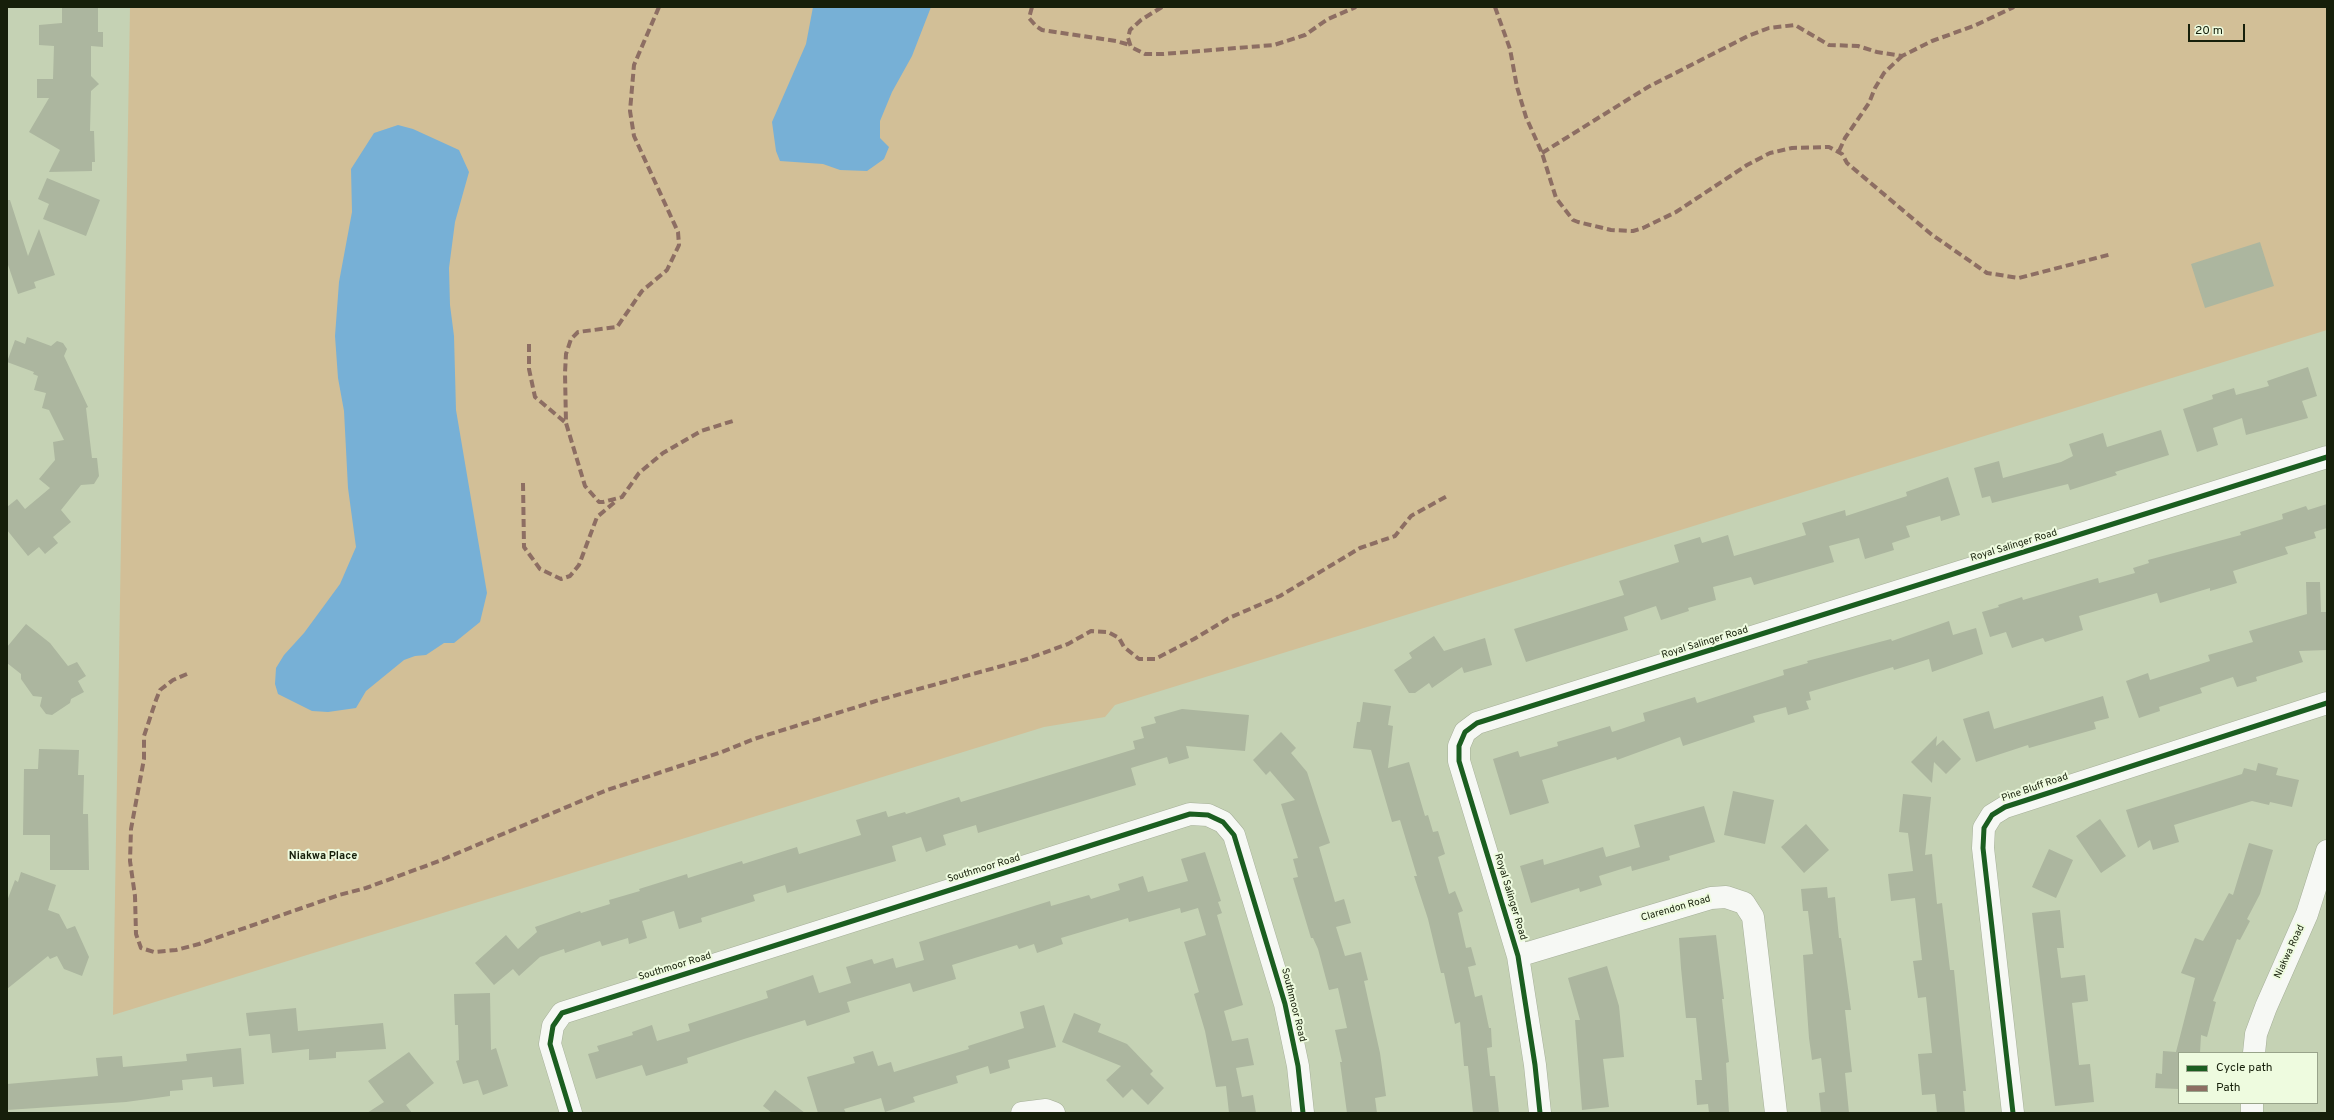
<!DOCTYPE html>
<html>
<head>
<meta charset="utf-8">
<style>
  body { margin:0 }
  #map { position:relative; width:2334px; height:1120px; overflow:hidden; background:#c5d2b4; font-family:Overpass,sans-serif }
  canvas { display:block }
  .frame { position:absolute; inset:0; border:8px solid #161f0a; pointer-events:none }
  .legend { position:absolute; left:2178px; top:1052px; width:140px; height:52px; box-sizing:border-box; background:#eefbdf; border:1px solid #98a38a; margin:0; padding:5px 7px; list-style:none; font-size:12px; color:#161f0a }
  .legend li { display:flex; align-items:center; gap:8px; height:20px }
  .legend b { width:20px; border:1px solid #98a38a }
  .scale { position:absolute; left:2188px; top:24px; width:57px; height:18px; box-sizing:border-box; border:2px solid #161f0a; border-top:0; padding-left:5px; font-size:12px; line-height:14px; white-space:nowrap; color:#161f0a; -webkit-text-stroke:3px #eefbdf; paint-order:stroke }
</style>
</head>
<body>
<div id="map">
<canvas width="2334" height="1120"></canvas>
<div class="frame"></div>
<ul class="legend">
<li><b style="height:5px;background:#1b5e20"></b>Cycle path</li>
<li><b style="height:5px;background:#8d6e63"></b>Path</li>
</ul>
<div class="scale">20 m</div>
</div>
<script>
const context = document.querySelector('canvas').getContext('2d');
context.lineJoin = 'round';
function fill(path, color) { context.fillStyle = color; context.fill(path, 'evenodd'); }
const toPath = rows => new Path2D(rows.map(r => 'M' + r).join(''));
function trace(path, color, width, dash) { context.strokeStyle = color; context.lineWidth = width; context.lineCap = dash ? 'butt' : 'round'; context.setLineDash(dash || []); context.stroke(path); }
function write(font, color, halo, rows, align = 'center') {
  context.font = font + ' Overpass,sans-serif'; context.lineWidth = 4; context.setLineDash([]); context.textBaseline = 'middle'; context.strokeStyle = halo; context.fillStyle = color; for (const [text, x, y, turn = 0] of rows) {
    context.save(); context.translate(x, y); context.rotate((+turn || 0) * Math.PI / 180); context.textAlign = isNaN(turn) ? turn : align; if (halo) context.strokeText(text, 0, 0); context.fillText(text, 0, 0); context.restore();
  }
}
fill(toPath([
  [130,7,2327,7,2327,330,1115,705,1105,717,1044,727,113,1015]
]), '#d2bf97');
fill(toPath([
  [813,7,931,7,912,56,892,92,880,121,880,138,889,147,884,159,867,171,840,170,823,164,780,161,776,151,772,122,806,44],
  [398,125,413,129,459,150,469,172,455,222,449,268,450,305,454,336,456,410,487,593,480,622,454,643,444,643,426,655,415,656,404,660,366,691,356,708,328,712,312,711,278,694,275,684,276,668,284,655,304,633,340,584,356,547,348,488,344,411,338,378,335,336,339,282,352,212,351,169,374,133]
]), '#77b0d6');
fill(toPath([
  [62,7,98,7,98,32,103,32,103,47,91,46,91,76,99,84,91,91,90,131,94,131,95,162,92,162,92,171,49,172,60,150,29,132,49,98,37,98,37,79,53,79,54,46,39,45,39,25,62,23],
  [47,178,100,200,86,236,43,219,49,204,38,199],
  [7,200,10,200,28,256,39,229,55,275,34,282,36,288,18,294,7,262],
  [2260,242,2274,286,2205,308,2191,264],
  [27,337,51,346,57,341,63,343,67,349,64,356,88,407,86,408,92,458,97,458,99,476,94,484,81,485,61,510,71,522,53,537,58,543,45,554,39,547,28,556,7,530,7,507,17,499,25,509,50,488,39,479,55,460,53,442,64,440,49,410,42,408,46,393,34,390,38,376,33,374,34,372,7,362,15,340,25,344],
  [2308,367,2317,396,2302,401,2308,418,2246,435,2242,418,2213,428,2218,445,2197,452,2183,409,2213,399,2212,395,2234,388,2236,395,2269,386,2267,381],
  [2161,430,2169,455,2115,472,2117,475,2070,490,2068,484,1992,503,1990,496,1982,498,1974,468,1999,461,2003,478,2061,462,2073,456,2069,444,2103,433,2107,447],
  [1948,477,1960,515,1941,521,1940,516,1906,526,1910,537,1892,543,1894,550,1865,559,1859,538,1829,546,1834,562,1754,585,1751,577,1713,587,1716,600,1688,608,1689,611,1661,620,1656,606,1624,617,1628,630,1526,662,1514,629,1624,595,1619,581,1679,562,1674,545,1700,537,1702,543,1728,535,1734,556,1806,535,1802,523,1845,510,1846,516,1907,496,1906,492],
  [2327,504,2327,528,2314,532,2316,538,2285,547,2288,554,2233,571,2237,583,2210,591,2210,588,2160,603,2157,593,2079,616,2083,630,2045,642,2043,638,2012,648,2006,632,1990,637,1982,612,1999,607,1998,605,2022,597,2023,600,2098,578,2099,583,2135,573,2133,568,2149,563,2148,560,2241,535,2240,532,2283,519,2282,514,2306,506,2308,510],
  [2306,582,2320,582,2321,612,2327,612,2327,650,2299,651,2303,662,2256,677,2257,681,2237,687,2233,677,2200,688,2202,693,2159,707,2160,711,2139,718,2126,681,2148,673,2150,680,2210,661,2208,655,2253,642,2249,631,2307,614],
  [1949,621,1953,635,1976,628,1983,654,1932,672,1929,659,1894,670,1893,667,1809,692,1811,700,1806,701,1809,709,1788,715,1786,707,1753,716,1755,722,1683,746,1680,737,1617,760,1616,757,1542,780,1549,803,1510,815,1493,759,1518,751,1520,757,1558,746,1557,742,1610,726,1612,732,1645,721,1643,713,1695,697,1697,703,1784,675,1783,670,1808,663,1807,661,1891,639,1892,641],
  [26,624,50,643,68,666,77,662,86,676,78,681,84,692,71,699,70,703,52,715,46,714,40,706,42,697,33,696,21,679,21,674,7,663,7,647],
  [1434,636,1444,651,1485,638,1492,665,1464,673,1462,667,1432,688,1429,683,1415,693,1409,693,1394,670,1412,658,1409,653],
  [2103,696,2109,718,2094,722,2096,729,2029,748,2028,745,1976,762,1963,719,1989,711,1994,729],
  [1363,702,1391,706,1388,725,1393,726,1388,768,1409,762,1425,816,1428,815,1433,832,1438,831,1445,854,1438,857,1449,894,1455,891,1463,911,1458,913,1466,948,1471,947,1476,965,1468,967,1475,997,1482,995,1489,1028,1491,1028,1492,1047,1487,1048,1490,1076,1495,1076,1499,1113,1473,1113,1468,1066,1464,1066,1460,1022,1455,1024,1444,973,1441,973,1428,919,1414,876,1417,876,1400,820,1392,822,1371,750,1353,748,1357,722,1360,722],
  [1182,709,1249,715,1245,751,1186,746,1189,758,1169,764,1167,757,1131,768,1136,785,978,833,976,825,943,835,946,845,926,852,921,837,892,846,896,861,787,893,785,885,753,895,755,901,701,918,702,922,679,929,674,911,642,921,647,938,629,944,628,938,602,946,600,941,565,953,564,949,540,957,519,976,513,969,494,985,475,963,506,935,518,949,537,932,535,927,580,911,581,913,610,904,609,900,640,891,639,889,687,874,688,878,742,861,743,864,797,847,799,854,861,835,856,820,886,811,888,817,905,812,906,814,959,797,961,802,1135,749,1133,741,1144,738,1141,727,1156,723,1154,717],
  [1281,732,1296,748,1291,753,1307,772,1330,843,1319,847,1335,902,1344,899,1351,923,1336,927,1345,956,1361,952,1368,980,1364,981,1380,1053,1386,1096,1375,1098,1377,1113,1347,1113,1340,1062,1342,1062,1335,1030,1347,1028,1338,988,1329,990,1318,949,1313,938,1311,938,1293,878,1298,877,1293,859,1298,858,1281,804,1295,800,1270,771,1266,775,1253,760],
  [1937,736,1936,746,1943,740,1961,759,1946,774,1934,762,1932,783,1911,762],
  [39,749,79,750,78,775,84,775,83,814,88,814,89,870,50,870,50,835,23,835,24,769,38,769],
  [2258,763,2278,768,2276,775,2299,780,2292,807,2270,802,2269,805,2252,801,2174,825,2179,842,2153,850,2150,840,2138,848,2126,810,2242,774,2244,768,2256,771],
  [1733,791,1774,800,1765,844,1724,835],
  [1903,794,1931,797,1925,855,1932,854,1937,904,1942,903,1950,970,1954,970,1966,1091,1963,1091,1965,1113,1937,1113,1935,1094,1922,1095,1918,1054,1932,1053,1926,997,1918,998,1913,961,1922,960,1915,898,1891,901,1888,874,1913,871,1908,833,1899,832],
  [1704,806,1715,842,1669,856,1670,860,1632,871,1631,866,1599,876,1602,885,1580,892,1579,888,1531,903,1520,866,1543,859,1544,865,1603,847,1606,857,1640,847,1634,825],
  [2100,819,2126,856,2101,873,2076,836],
  [1806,824,1829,850,1804,873,1781,847],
  [2249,843,2273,850,2260,894,2247,919,2250,921,2240,940,2237,939,2213,1001,2216,1002,2207,1037,2201,1035,2200,1053,2179,1053,2179,1089,2155,1088,2156,1073,2162,1074,2163,1051,2176,1052,2195,978,2181,973,2195,938,2203,941,2229,893,2233,895],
  [2049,849,2073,860,2056,898,2032,887],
  [1205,852,1221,901,1218,902,1222,913,1217,915,1243,1005,1224,1011,1232,1041,1248,1038,1254,1065,1236,1068,1242,1097,1253,1095,1256,1113,1229,1113,1226,1086,1216,1087,1205,1031,1194,994,1199,992,1184,942,1206,935,1198,908,1181,913,1180,908,1129,922,1128,918,1061,938,1063,944,1037,953,1034,944,1019,949,1017,945,952,965,956,979,913,992,910,983,847,1002,850,1012,807,1026,805,1020,744,1039,687,1058,688,1063,646,1076,642,1065,596,1079,588,1054,599,1051,597,1046,633,1035,632,1032,652,1025,657,1041,690,1031,688,1024,768,998,766,991,813,975,819,993,851,983,846,967,872,959,874,964,893,958,896,968,924,960,919,942,1050,901,1051,906,1089,895,1091,899,1120,890,1118,884,1143,876,1148,892,1188,881,1181,859],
  [21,872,56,885,48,910,59,914,67,929,75,926,89,957,82,976,64,969,57,956,50,959,48,956,7,989,7,901,15,880,18,882],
  [1827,887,1828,898,1835,897,1839,938,1841,938,1851,1010,1845,1010,1852,1072,1845,1073,1849,1113,1821,1113,1819,1093,1825,1092,1821,1058,1812,1060,1809,1038,1803,955,1813,954,1808,911,1803,911,1801,889],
  [2060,910,2064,948,2057,948,2061,978,2085,975,2088,1001,2072,1003,2079,1065,2090,1064,2094,1102,2055,1106,2032,913],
  [1716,935,1724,999,1722,999,1729,1062,1726,1063,1729,1113,1709,1113,1708,1104,1697,1105,1695,1080,1702,1080,1696,1018,1686,1018,1681,968,1679,938],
  [1607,966,1619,1006,1624,1057,1603,1059,1609,1107,1582,1110,1575,1020,1580,1020,1568,978],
  [490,993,491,1050,496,1048,508,1086,483,1095,478,1080,463,1084,456,1061,459,1060,458,1025,455,1025,454,994],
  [1044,1005,1056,1047,1008,1060,1010,1068,990,1074,988,1066,956,1076,958,1083,913,1097,915,1102,885,1112,881,1098,844,1109,846,1113,818,1113,807,1077,855,1063,853,1057,873,1051,878,1066,891,1062,894,1072,969,1049,968,1046,1024,1028,1020,1012],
  [296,1008,298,1031,383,1023,386,1049,336,1052,336,1058,309,1060,309,1049,272,1053,270,1034,249,1036,246,1013],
  [1074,1013,1101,1024,1098,1032,1127,1044,1153,1071,1150,1074,1164,1088,1148,1105,1132,1089,1123,1098,1106,1080,1121,1066,1062,1042],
  [241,1048,244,1084,213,1087,212,1077,182,1080,183,1090,170,1091,170,1096,126,1102,7,1110,7,1084,98,1076,96,1058,122,1056,123,1067,187,1061,186,1054],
  [409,1052,434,1083,406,1105,412,1113,367,1113,384,1102,368,1081],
  [775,1090,805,1113,772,1113,763,1106]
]), '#acb69f');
const minor = toPath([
  [1518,956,1711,898,1726,897,1744,903,1753,917,1776,1113],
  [2254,1053,2256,1034,2266,1007,2307,914,2327,851],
  [2252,1103,2252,1113],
  [571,1113,550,1044,553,1026,562,1013,1190,814,1208,815,1223,822,1234,835,1285,1004,1298,1066,1303,1113],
  [1022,1113,1046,1110,1054,1113],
  [1540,1113,1535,1065,1518,956,1459,761,1459,746,1465,732,1477,723,2327,457],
  [2013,1113,1983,848,1984,828,1992,815,2005,807,2327,703]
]);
trace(minor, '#a5af98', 23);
trace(minor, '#f6f8f4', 22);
trace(toPath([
  [659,7,634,65,630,111,634,136,678,232,679,245,667,270,642,291,617,327,578,332,571,339,566,354,565,373,566,423,585,486,599,502,603,502,622,497,639,473,663,453,701,431,736,420],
  [1032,7,1029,18,1036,26,1042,30,1116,41,1130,45],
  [1162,7,1141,20,1130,30,1128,38,1131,47,1145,54,1163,54,1274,45,1305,35,1328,19,1356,7],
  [1495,7,1510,49,1517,87,1526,117,1542,153,1556,198,1573,220,1578,222,1611,230,1633,231,1643,228,1676,212,1747,165,1770,153,1792,148,1829,147,1842,154,1847,163,1931,234,1987,273,2019,278,2112,254],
  [1839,151,1845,138,1869,103,1875,88,1884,73,1902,56],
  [1542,153,1648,87,1748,36,1769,28,1795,25,1829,45,1858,46,1877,52,1902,56,1932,41,1976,25,2014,7],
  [529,344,529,369,535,397,566,423],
  [523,483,524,547,540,569,561,579,570,576,579,565,597,517,616,501],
  [187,674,173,680,160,690,156,700,144,736,144,759,131,829,130,861,135,896,136,934,141,948,154,952,176,950,199,944,339,895,366,888,439,861,607,790,722,752,754,739,879,700,1027,659,1068,644,1091,631,1108,632,1119,638,1124,647,1139,659,1155,659,1194,639,1229,618,1280,596,1360,548,1395,536,1411,516,1449,495]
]), '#8d6e63', 4, [8, 4]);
trace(toPath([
  [571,1113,550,1044,553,1026,562,1013,1190,814,1208,815,1223,822,1234,835,1285,1004,1298,1066,1303,1113],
  [1540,1113,1535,1065,1518,956,1459,761,1459,746,1465,732,1477,723,2327,457],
  [2013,1113,1983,848,1984,828,1992,815,2005,807,2327,703]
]), '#1b5e20', 5);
write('10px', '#161f0a', '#eefbdf', [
  ["Royal Salinger Road",2014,546,-17],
  ["Royal Salinger Road",1705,643,-17],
  ["Pine Bluff Road",2035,788,-19],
  ["Southmoor Road",984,869,-17],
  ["Royal Salinger Road",1510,897,73],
  ["Clarendon Road",1676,909,-16],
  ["Niakwa Road",2290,952,-65],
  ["Southmoor Road",675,967,-17],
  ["Southmoor Road",1293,1005,76]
]);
write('bold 11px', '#161f0a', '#eefbdf', [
  ["Niakwa Place",323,857]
]);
</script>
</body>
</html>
